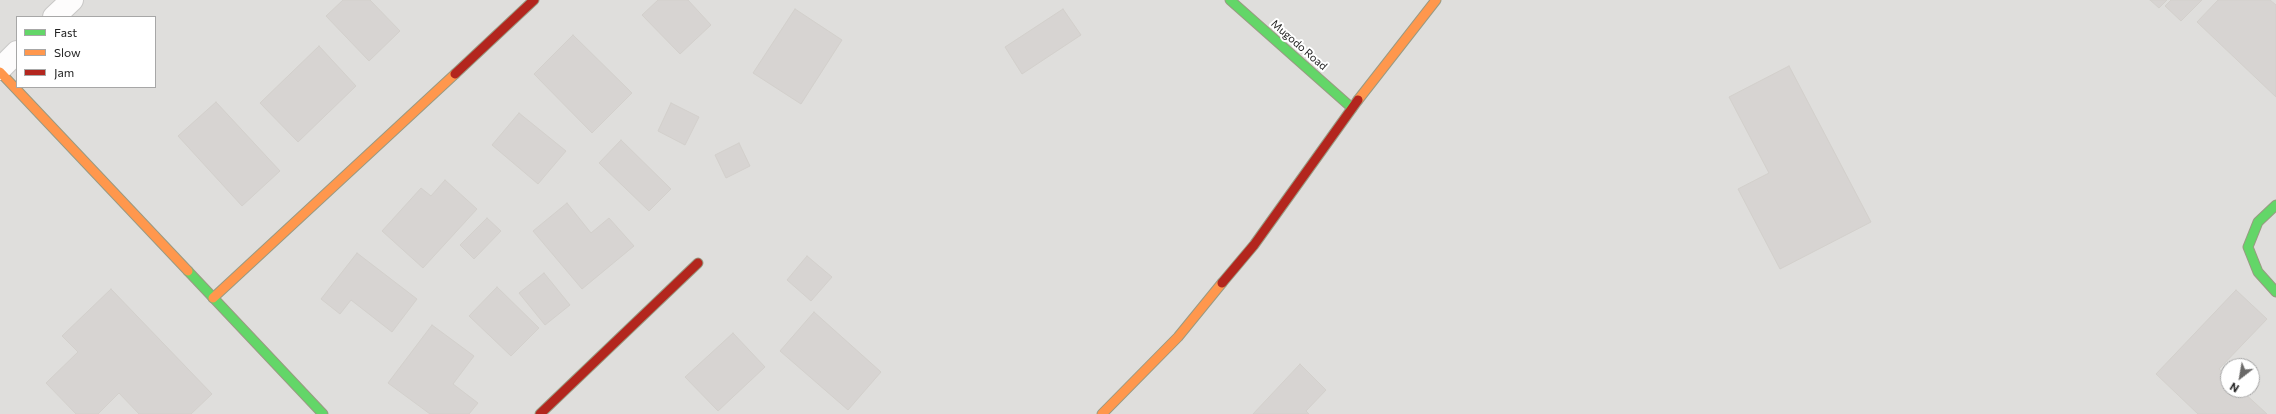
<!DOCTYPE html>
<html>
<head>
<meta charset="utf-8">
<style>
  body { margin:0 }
  #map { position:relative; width:2276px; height:414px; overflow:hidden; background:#f0eeeb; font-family:Commissioner,sans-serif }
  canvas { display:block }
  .legend { position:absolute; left:16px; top:16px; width:140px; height:72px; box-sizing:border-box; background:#fff; border:1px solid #a7a7a7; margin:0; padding:5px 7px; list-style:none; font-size:12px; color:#222 }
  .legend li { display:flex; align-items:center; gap:8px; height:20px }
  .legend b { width:20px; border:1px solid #a7a7a7 }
  .north { position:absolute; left:2220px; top:358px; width:40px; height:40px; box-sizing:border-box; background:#fff; border:1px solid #a7a7a7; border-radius:50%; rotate:211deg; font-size:11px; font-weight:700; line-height:16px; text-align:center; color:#222 }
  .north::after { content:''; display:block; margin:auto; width:14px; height:18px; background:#6a6968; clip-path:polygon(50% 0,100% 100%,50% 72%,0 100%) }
</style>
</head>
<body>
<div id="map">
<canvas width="2276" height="414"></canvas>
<ul class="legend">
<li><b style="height:5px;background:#63d668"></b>Fast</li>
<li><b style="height:5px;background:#ff974d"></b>Slow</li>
<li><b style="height:5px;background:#b3261e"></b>Jam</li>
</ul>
<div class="north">N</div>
</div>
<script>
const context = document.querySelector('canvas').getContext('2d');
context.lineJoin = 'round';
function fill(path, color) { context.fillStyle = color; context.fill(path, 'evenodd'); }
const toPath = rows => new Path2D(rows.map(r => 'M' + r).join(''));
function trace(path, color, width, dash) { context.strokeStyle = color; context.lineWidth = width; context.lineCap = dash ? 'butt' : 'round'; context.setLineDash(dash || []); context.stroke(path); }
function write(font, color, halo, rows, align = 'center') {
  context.font = font + ' Commissioner,sans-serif'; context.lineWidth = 4; context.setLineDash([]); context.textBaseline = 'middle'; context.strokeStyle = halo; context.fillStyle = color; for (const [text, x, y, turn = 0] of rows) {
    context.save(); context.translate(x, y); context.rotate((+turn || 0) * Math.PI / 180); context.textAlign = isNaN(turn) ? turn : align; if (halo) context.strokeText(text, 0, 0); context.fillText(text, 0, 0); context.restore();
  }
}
fill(toPath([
  [0,0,2276,0,2276,414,0,414],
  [17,17,155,17,155,87,17,87],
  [2228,366,2252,366,2252,390,2228,390]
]), '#dfdedc');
const building = toPath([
  [343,0,370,0,400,31,369,61,326,16,343,0],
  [658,0,688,0,711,25,680,54,642,15,658,0],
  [2150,0,2167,0,2159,8,2150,0],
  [2171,0,2202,0,2181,21,2165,6,2171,0],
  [2218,0,2270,0,2276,5,2276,97,2197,22,2218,0],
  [795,9,842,40,801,104,753,73,795,9],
  [1063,9,1081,35,1022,74,1005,47,1063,9],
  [573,35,632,93,592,133,534,74,573,35],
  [319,46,356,86,298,142,260,103,319,46],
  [1789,66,1871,222,1780,269,1738,189,1769,173,1729,97,1789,66],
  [216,102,280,171,242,206,178,136,216,102],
  [671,103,699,117,685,145,658,131,671,103],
  [519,113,566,151,538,184,492,145,519,113],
  [621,140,671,189,649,211,599,163,621,140],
  [739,143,750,166,726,178,715,155,739,143],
  [445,180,477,209,423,268,382,231,421,188,431,196,445,180],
  [567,203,591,233,609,218,634,246,582,289,533,231,567,203],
  [487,218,501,231,474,259,460,245,487,218],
  [357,253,417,299,392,332,351,300,340,314,321,299,357,253],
  [807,256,832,277,811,301,787,280,807,256],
  [544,273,570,305,545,325,519,293,544,273],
  [497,287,539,328,511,356,469,316,497,287],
  [111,289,212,394,191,414,139,414,119,393,98,414,76,414,46,383,78,352,62,336,111,289],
  [2236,290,2267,319,2219,369,2228,377,2228,390,2241,390,2267,414,2198,414,2156,374,2236,290],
  [814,312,881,372,848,410,780,351,814,312],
  [432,325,474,356,453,384,478,403,469,414,430,414,388,383,432,325],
  [733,333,765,367,718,411,685,377,733,333],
  [1300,364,1326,390,1306,411,1309,414,1253,414,1300,364]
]);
fill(building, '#d7d4d2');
trace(building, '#d3d0cc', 1);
const street = toPath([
  [54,17,72,0],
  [0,69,17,52]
]);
const fast = toPath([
  [1230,0,1352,108],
  [2276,205,2258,222,2248,247,2258,272,2276,292],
  [188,271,323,414]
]);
const slow = toPath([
  [0,72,188,271],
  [1358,100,1436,0],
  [213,298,455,74],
  [1102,414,1178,337,1222,283]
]);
const jam = toPath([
  [455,74,534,0],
  [1222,283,1254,245,1358,100],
  [540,414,698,263]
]);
trace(street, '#c9c8c7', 24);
trace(fast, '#999a82', 11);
trace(slow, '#999a82', 11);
trace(jam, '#999a82', 11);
trace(street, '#fdfcfc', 22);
trace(fast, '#63d668', 9);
trace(slow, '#ff974d', 9);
trace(jam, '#b3261e', 9);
write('11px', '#222', '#fff', [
  ["Mugodo Road",1299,45,41]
]);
</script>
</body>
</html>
